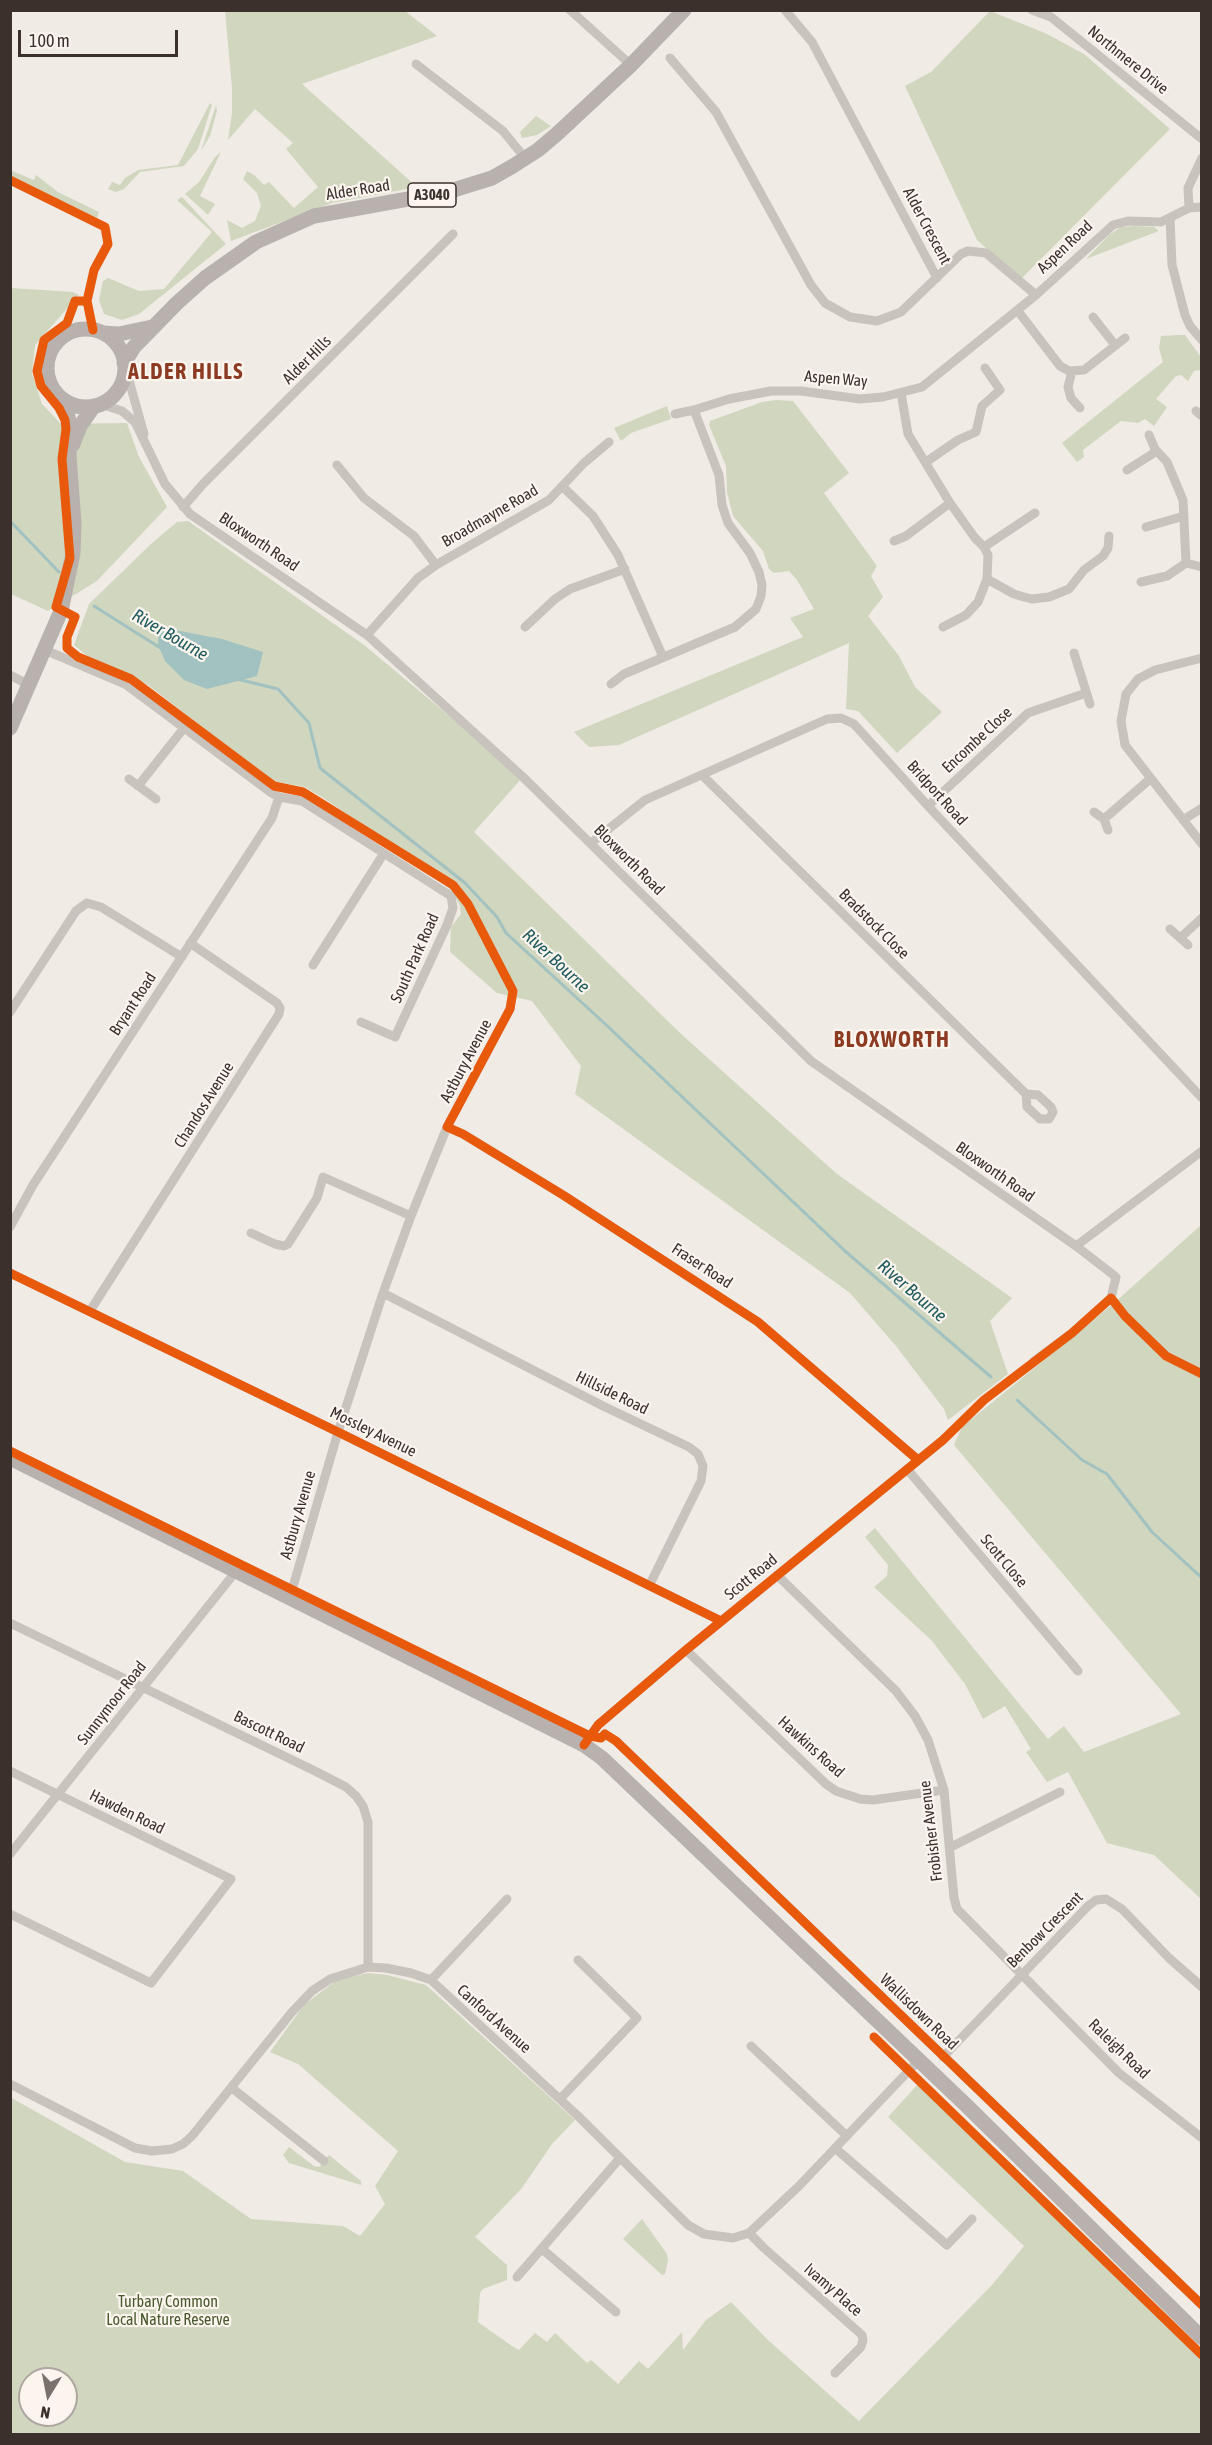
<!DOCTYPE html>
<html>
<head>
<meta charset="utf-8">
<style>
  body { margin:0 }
  #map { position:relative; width:1212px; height:2445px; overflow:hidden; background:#f0ebe5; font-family:"Asap Condensed",sans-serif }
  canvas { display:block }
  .frame { position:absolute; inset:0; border:12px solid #3b302b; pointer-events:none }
  .north { position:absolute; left:18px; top:2367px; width:60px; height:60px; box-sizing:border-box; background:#fbf5ee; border:2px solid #aea6a0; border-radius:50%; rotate:190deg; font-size:16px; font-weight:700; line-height:24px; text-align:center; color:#3b302b }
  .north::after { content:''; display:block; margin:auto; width:21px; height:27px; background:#7a716c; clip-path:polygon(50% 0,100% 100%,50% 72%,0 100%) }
  .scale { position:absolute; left:18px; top:30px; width:160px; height:27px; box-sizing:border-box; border:3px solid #3b302b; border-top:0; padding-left:8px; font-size:18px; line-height:21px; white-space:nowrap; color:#3b302b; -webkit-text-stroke:4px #fbf5ee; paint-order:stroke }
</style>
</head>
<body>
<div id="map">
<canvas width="1212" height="2445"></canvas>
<div class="frame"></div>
<div class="north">N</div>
<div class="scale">100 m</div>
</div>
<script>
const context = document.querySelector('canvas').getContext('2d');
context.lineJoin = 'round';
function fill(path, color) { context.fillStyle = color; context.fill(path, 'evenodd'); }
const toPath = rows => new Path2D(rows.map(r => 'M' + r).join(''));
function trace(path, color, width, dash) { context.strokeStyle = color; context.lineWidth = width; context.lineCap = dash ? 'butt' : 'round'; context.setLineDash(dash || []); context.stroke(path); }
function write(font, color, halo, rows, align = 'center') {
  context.font = font + ' "Asap Condensed",sans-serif'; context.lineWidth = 4.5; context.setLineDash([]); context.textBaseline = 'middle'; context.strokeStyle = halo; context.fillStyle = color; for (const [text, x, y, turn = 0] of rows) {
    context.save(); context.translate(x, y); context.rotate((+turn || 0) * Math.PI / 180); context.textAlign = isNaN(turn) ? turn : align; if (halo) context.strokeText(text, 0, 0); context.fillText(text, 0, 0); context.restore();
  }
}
fill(toPath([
  [225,11,405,11,437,36,302,84,417,187,332,203,231,241,227,220,242,228,255,221,261,206,257,193,243,179,247,171,254,175,264,185,269,182,294,208,318,187,286,149,293,143,255,109,228,140,232,113,232,88],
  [990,11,1045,33,1084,54,1170,129,1021,279,977,240,905,86,931,72],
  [210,103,212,105,198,149,184,166,140,172,124,189,116,192,108,189,112,182,120,185,125,178,138,170,178,165],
  [216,105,217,111,210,136,201,151],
  [536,116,551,126,537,135,522,138,520,132],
  [221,152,200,196,215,204,208,215,185,194,199,182,215,157],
  [10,170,34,180,36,175,58,192,99,212,97,218,11,176],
  [182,197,226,244,139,314,122,320,104,314,99,300,103,281,108,278,139,291,164,289,212,232,177,200],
  [1135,226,1154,227,1159,231,1086,259,1109,235,1121,227],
  [11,288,73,292,79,295,35,345,32,373,42,404,61,424,127,423,139,457,167,507,97,581,48,611,11,594],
  [1178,335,1185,335,1201,357,1201,370,1194,371,1188,381,1181,375,1176,376,1156,399,1167,407,1154,426,1145,419,1138,423,1121,421,1083,450,1084,457,1077,462,1062,443,1163,362,1159,348,1161,336],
  [776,400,793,401,849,473,824,493,877,566,871,576,883,597,868,616,899,656,915,687,942,712,897,753,858,711,846,709,849,643,619,745,589,747,574,732,803,637,790,618,814,609,797,580,789,571,774,573,769,569,763,551,733,516,727,492,726,466,709,425,710,421,762,402],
  [667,406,671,419,631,433,621,441,614,428],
  [188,521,364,645,523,777,474,832,680,1033,837,1174,1012,1298,990,1321,1008,1374,948,1420,944,1409,896,1346,850,1293,575,1094,581,1066,532,1001,497,993,450,952,451,927,461,914,460,906,452,891,381,837,325,799,305,787,272,781,148,685,87,656,74,645,89,604,152,543,177,522],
  [1201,1225,1201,1899,1154,1855,1107,1843,1068,1772,1047,1782,1026,1752,1031,1749,1005,1706,983,1719,965,1684,932,1641,874,1587,887,1576,888,1565,865,1537,875,1528,1048,1739,1064,1726,1084,1752,1181,1714,954,1445,962,1427,1113,1304],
  [368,1973,387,1975,426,1985,575,2120,552,2144,522,2188,475,2237,507,2265,507,2280,483,2289,480,2293,478,2322,512,2346,519,2350,535,2333,547,2342,555,2333,587,2363,591,2360,618,2384,639,2361,648,2369,682,2332,683,2350,706,2320,731,2302,768,2340,859,2421,992,2285,1024,2246,888,2117,919,2083,1139,2288,1201,2351,1201,2434,11,2434,10,2097,125,2162,183,2171,251,2219,343,2226,360,2236,385,2204,375,2186,398,2151,298,2064,270,2052,304,2005,334,1982,345,1978],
  [30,2379,66,2379,66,2415,30,2415],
  [289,2147,314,2166,319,2167,329,2155,361,2181,361,2185,289,2163,283,2155],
  [642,2219,667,2254,668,2261,665,2274,662,2275,623,2239]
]), '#d1d6bf');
fill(toPath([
  [159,627,222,639,263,652,257,676,207,689,184,680,165,661,158,645]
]), '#a1c2c1');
trace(toPath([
  [10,521,59,572],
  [94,606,162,649],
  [237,679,278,689,309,723,320,768,465,883,497,917,506,933,602,1021,845,1251,991,1377],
  [1017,1400,1082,1460,1107,1474,1152,1532,1202,1578]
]), '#a1c2c1', 3);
trace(toPath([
  [570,10,631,65],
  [785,10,812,42,937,278],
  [1032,10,1051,17,1202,139],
  [670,58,716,112,811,285,825,303,850,317,877,321,901,312,961,254,968,251,986,253,1036,295,1113,225,1128,221,1161,222,1189,208,1202,207],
  [416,64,503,131,525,158],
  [1189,208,1188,188,1202,158],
  [1170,218,1172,265,1185,315,1190,326,1202,340],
  [1018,311,1060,366,1069,371,1084,370,1125,338],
  [1093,317,1115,345],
  [125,366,144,434],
  [1072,371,1068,387,1071,398,1080,408],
  [901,393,908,434,950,503,975,538,984,547,988,555,987,579,978,602,966,615,943,627],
  [100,404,122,411,135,422,165,484,190,514,367,635,523,777,811,1061,1076,1246,1116,1277,1111,1298,1072,1333,1034,1361],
  [1196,411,1202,416],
  [675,414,694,410,729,399,771,391,801,391,860,399,883,397,922,387,1036,295],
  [1149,435,1155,449,1167,462,1183,500,1186,563,1202,567],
  [926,462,958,440,976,432,982,406,1000,390,985,368],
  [337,465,364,498,414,536,436,565],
  [1127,470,1157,451],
  [563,487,593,516,618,555,663,657],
  [183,507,204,483,453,234],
  [1146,527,1184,516],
  [894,541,906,536,950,503],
  [984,547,1035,513],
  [987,579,1014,594,1024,597,1032,599,1049,597,1069,589,1084,570,1103,556,1108,548,1109,536],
  [1141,582,1167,576,1186,563],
  [525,627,555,599,570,589,625,569],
  [367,635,418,578,436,565,549,500,584,463,609,442],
  [45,650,125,684,270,792,279,797,302,801,451,896,453,908,447,925,395,1037,361,1022],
  [1074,653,1090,704],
  [1202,658,1155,670,1138,679,1126,694,1121,721,1125,745,1202,844],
  [10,675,29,685],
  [611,684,624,674,735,627,756,609,761,596,762,585,759,572,750,553,728,523,722,505,719,475,694,410],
  [702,775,1026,1094,1038,1095,1051,1107,1053,1112,1049,1119,1040,1119,1027,1107,1026,1094],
  [129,779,156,799],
  [138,786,184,728],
  [928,806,1028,713,1086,693],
  [1094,812,1104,819,1108,830],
  [1104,819,1150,779],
  [1183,820,1202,808],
  [591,843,645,800,827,719,841,718,854,724,928,806,1202,1098],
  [1170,929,1188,945],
  [1180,938,1202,918],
  [313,965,384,853],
  [10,1012,76,911,87,903,101,907,182,957],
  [447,1127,463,1134,563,1195,758,1322,918,1460],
  [10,1227,33,1185,272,818,279,797],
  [251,1233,275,1244,284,1246,288,1244,317,1198,323,1177,411,1216],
  [1076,1246,1202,1151],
  [10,1273,338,1432,721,1621],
  [383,1293,603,1406,689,1447,698,1454,703,1466,701,1481,649,1586],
  [90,1311,279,1014,280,1008,277,1003,190,943],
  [907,1469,1078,1671],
  [777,1575,896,1691,915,1716,928,1740,944,1790,954,1898,957,1909,1119,2073,1202,2138],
  [290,1597,338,1432,383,1293,411,1216,447,1127,510,1009],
  [10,1623,317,1772,346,1787,356,1796,363,1806,368,1822,368,1967],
  [686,1650,826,1784,836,1791,860,1799,873,1800,944,1790],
  [616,1741,1202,2305],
  [584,1745,598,1725,686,1650,943,1440],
  [10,1771,231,1879,151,1983,10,1914],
  [951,1847,1060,1792],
  [10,1854,237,1570],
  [431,1980,507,1899],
  [751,2046,847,2136],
  [943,2057,1088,1906,1096,1900,1106,1899,1122,1909,1169,1958,1202,1987],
  [10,2084,135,2148,152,2151,172,2149,183,2144,192,2136,292,2012,312,1991,330,1979,368,1967,386,1968,411,1973,431,1980,578,2116,688,2225,704,2234,733,2238,749,2233,799,2186,919,2060],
  [232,2088,324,2161],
  [560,2099,637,2018,578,1960],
  [835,2148,947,2245,972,2219],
  [749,2233,764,2248,862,2335,863,2340,861,2347,835,2373],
  [542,2249,616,2312],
  [517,2277,620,2158]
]), '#c9c3be', 9);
trace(toPath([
  '47 368a39 39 0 1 1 78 0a39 39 0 1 1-78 0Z',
  [103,333,119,334,152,327],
  [124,363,134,347,177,303,205,278,256,242,314,216,447,192,492,178,513,166,538,150,558,133,631,65,684,10],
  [73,444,80,426,94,406],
  [10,728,61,611,73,553,74,523,69,456,70,426,67,412,57,394],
  [10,1458,584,1745,602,1758,968,2107,1202,2338]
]), '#b8b1ad', 15);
trace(toPath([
  [10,180,105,227,108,244,94,270,87,301,93,330],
  [87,301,75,301,67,323,44,340,37,371,41,386,59,408,65,420,66,429,62,459,70,558,56,607,75,617,67,637,67,648,78,657,131,679,274,786,303,792,453,885,468,904,513,991,510,1009,447,1127,463,1134,563,1195,758,1322,918,1460],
  [10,1273,338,1432,721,1621],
  [10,1451,590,1736,601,1738,605,1734,616,1741,1202,2305],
  [584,1745,598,1725,686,1650,943,1440,984,1400,1072,1333,1111,1298,1125,1316,1166,1356,1202,1374],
  [874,2037,1202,2355]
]), '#e8590c', 9);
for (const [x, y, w] of [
  [432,195,48]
]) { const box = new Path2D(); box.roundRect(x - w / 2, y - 12, w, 24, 4.5); context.fillStyle = '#fbf5ee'; context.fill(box); trace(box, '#3b302b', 1.5); }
write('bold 15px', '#3b302b', null, [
  ["A3040",432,195]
]);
write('16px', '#3b302b', '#fbf5ee', [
  ["Northmere Drive",1128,60,39],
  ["Alder Road",358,190,-9],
  ["Alder Crescent",927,226,62],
  ["Aspen Road",1065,247,-43],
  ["Alder Hills",307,360,-45],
  ["Aspen Way",836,379,5],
  ["Broadmayne Road",490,516,-30],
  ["Bloxworth Road",259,542,34],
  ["Encombe Close",977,740,-43],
  ["Bridport Road",937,793,48],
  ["Bloxworth Road",629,860,45],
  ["Bradstock Close",874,924,45],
  ["South Park Road",415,958,-66],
  ["Bryant Road",133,1004,-57],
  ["Astbury Avenue",466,1061,-62],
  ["Chandos Avenue",204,1105,-58],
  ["Bloxworth Road",995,1172,35],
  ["Fraser Road",702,1266,33],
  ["Hillside Road",612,1393,26],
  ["Mossley Avenue",373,1432,26],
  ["Astbury Avenue",298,1515,-74],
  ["Scott Close",1004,1561,50],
  ["Scott Road",751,1577,-39],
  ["Sunnymoor Road",112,1703,-52],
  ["Bascott Road",269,1732,26],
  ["Hawkins Road",811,1747,42],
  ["Hawden Road",127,1812,26],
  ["Frobisher Avenue",931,1831,-97],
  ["Benbow Crescent",1045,1930,-45],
  ["Wallisdown Road",919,2012,44],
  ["Canford Avenue",494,2019,42],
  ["Raleigh Road",1119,2049,44],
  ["Ivamy Place",833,2290,41]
]);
write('16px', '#4a5a2e', '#fbf5ee', [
  ["Turbary Common",168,2302],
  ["Local Nature Reserve",168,2320]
]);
write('italic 18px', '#1f5a5e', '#fbf5ee', [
  ["River Bourne",170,635,30],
  ["River Bourne",556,961,43],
  ["River Bourne",912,1291,41]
]);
context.letterSpacing = '1.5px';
write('bold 22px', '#8c3b22', '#fbf5ee', [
  ["ALDER HILLS",186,372],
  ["BLOXWORTH",892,1040]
]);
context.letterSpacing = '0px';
</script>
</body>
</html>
